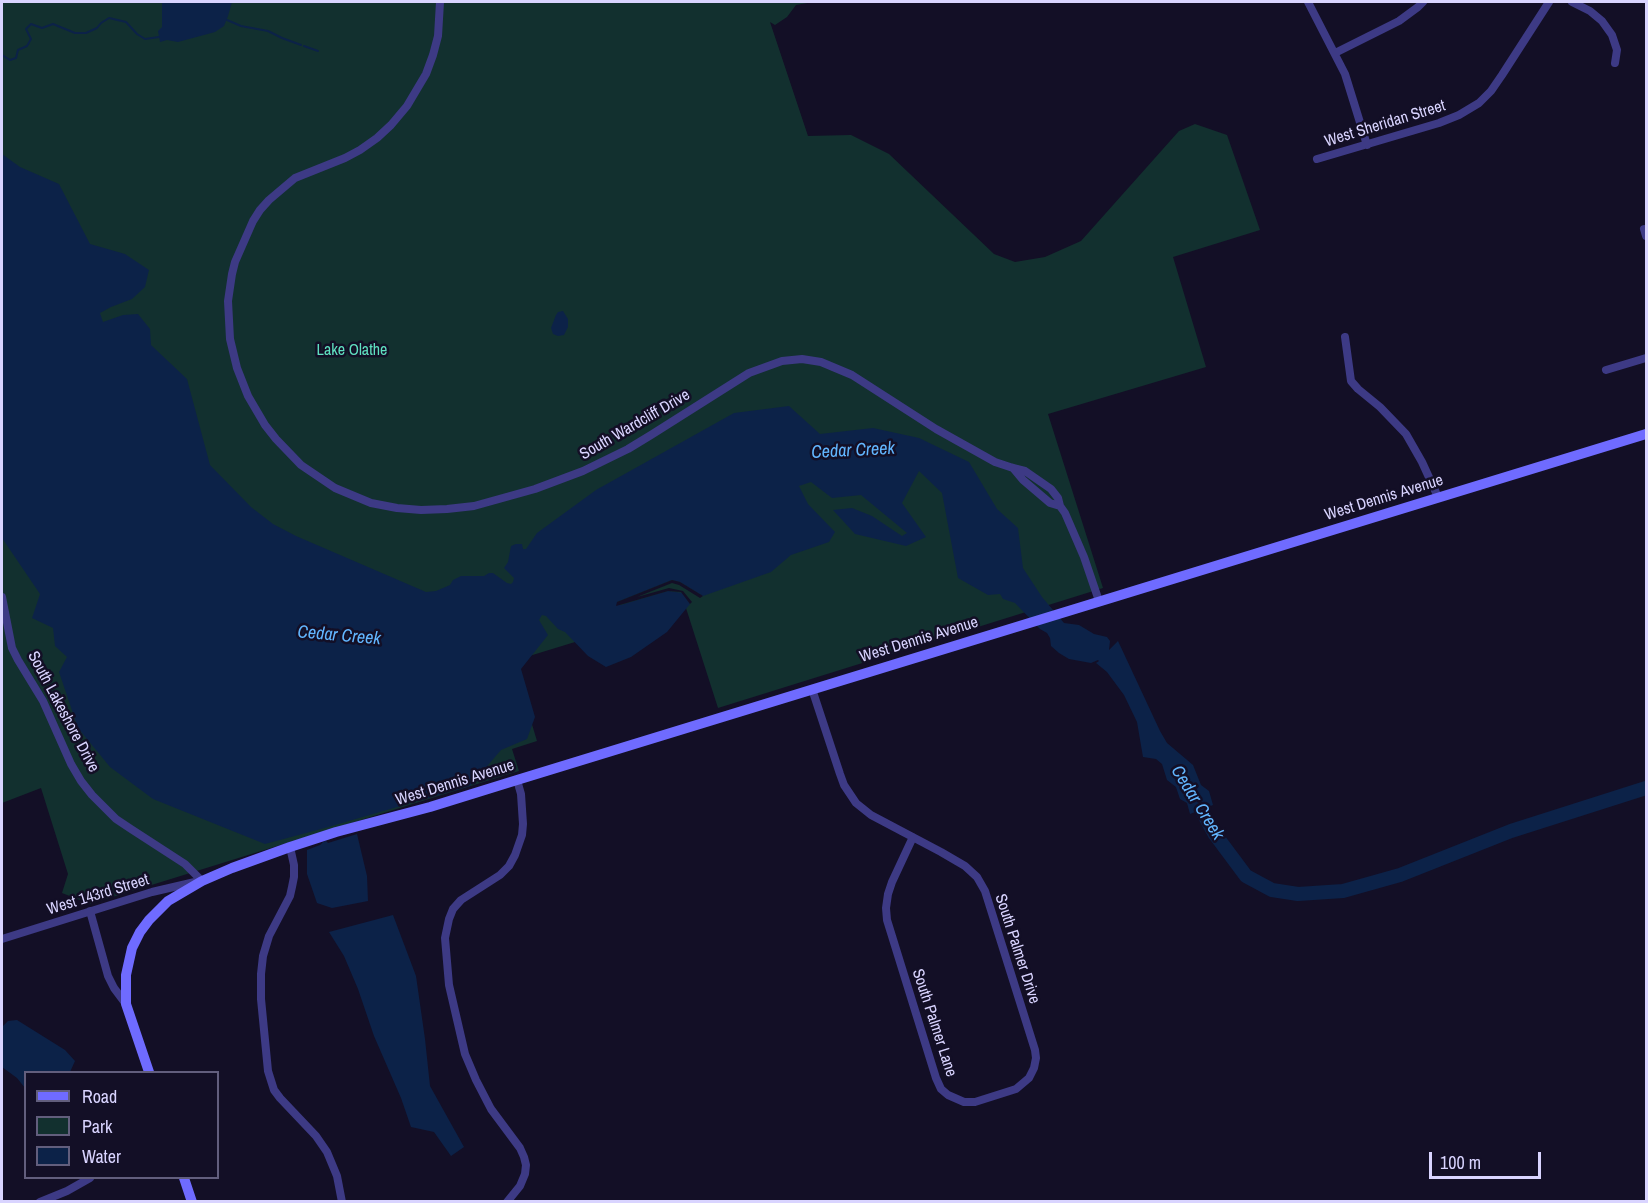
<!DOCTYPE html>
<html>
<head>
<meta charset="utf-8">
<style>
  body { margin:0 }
  #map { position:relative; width:1648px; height:1203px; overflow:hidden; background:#130f26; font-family:"Archivo Narrow",sans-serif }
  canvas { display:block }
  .frame { position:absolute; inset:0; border:3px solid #d9d4ff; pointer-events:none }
  .legend { position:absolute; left:24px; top:1071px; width:195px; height:108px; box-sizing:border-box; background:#130f26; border:2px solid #625e7d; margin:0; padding:8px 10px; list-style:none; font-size:18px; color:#d9d4ff }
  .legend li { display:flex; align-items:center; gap:12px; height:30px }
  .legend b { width:30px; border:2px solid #625e7d }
  .scale { position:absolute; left:1429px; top:1152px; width:112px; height:27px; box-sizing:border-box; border:3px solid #d9d4ff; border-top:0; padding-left:8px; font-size:18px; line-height:21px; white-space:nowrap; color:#d9d4ff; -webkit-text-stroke:4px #130f26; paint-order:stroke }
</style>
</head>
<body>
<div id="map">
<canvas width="1648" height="1203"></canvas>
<div class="frame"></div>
<ul class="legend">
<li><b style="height:8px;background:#6f6bff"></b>Road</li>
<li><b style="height:16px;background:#12302f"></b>Park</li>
<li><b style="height:16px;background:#0c2248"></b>Water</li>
</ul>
<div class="scale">100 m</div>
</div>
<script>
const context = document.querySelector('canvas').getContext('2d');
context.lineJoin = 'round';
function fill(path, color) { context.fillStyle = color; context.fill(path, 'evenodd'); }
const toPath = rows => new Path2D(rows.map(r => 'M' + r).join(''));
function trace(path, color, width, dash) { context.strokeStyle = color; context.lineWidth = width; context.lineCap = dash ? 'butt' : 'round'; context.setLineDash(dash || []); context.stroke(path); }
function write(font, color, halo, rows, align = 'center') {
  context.font = font + ' "Archivo Narrow",sans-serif'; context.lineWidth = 5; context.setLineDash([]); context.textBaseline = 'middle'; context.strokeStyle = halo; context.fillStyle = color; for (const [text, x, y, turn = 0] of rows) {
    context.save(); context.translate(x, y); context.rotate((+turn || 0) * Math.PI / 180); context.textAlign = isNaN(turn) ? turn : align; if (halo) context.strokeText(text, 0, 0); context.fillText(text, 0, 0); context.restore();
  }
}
fill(toPath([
  [2,2,813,2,796,5,787,17,775,25,770,22,808,136,851,135,889,154,994,254,1015,262,1045,257,1081,241,1179,131,1195,124,1227,135,1260,230,1173,257,1206,367,1048,414,1103,588,718,708,686,608,513,661,537,741,512,749,519,771,87,905,84,898,80,900,62,893,68,874,41,788,2,803]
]), '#12302f');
fill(toPath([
  [162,2,232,2,228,16,224,26,215,32,178,42,167,40,160,42,158,31,162,27],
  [2,154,20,167,59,184,90,244,125,254,149,270,145,287,132,299,111,307,100,313,103,322,123,315,138,314,150,329,151,345,187,379,210,465,251,507,273,524,296,536,426,592,436,591,450,585,453,580,461,576,484,576,489,573,493,573,507,583,511,584,513,582,514,578,504,568,508,562,511,546,516,544,522,544,523,549,526,549,537,533,596,490,734,413,789,406,820,434,873,428,919,438,969,462,997,509,1018,528,1023,568,1042,597,1064,623,1079,625,1094,634,1107,637,1110,641,1109,650,1118,641,1160,731,1167,743,1193,765,1201,785,1209,791,1213,805,1190,814,1187,803,1180,799,1176,787,1167,780,1162,764,1156,759,1143,757,1137,722,1124,695,1107,672,1096,663,1099,661,1098,660,1091,663,1069,659,1059,653,1051,646,1050,638,1047,633,1040,629,1015,603,1003,599,1000,594,988,595,958,578,942,493,919,471,902,503,926,537,906,546,855,534,833,510,852,508,872,516,902,536,907,533,861,495,832,498,811,482,799,486,808,504,835,532,829,542,791,555,771,572,703,596,680,582,672,580,617,602,621,605,668,591,682,593,690,604,667,632,631,657,606,667,588,656,565,632,558,629,546,616,542,615,539,620,548,635,521,669,535,717,527,739,501,750,470,786,321,829,265,844,153,799,110,767,78,728,59,672,67,657,55,646,53,628,32,618,40,594,2,538],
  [563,311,568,319,568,327,564,335,558,336,553,334,551,328,556,315,558,312],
  [357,834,367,876,368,901,332,908,317,903,307,874,307,850,320,845,323,842,326,841,328,843],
  [393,915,416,976,425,1039,430,1086,464,1147,451,1156,434,1132,411,1127,401,1098,374,1036,358,989,344,956,329,932],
  [17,1020,65,1050,75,1061,70,1072,26,1072,25,1088,17,1078,2,1067,2,1027,8,1021]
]), '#0c2248');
fill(toPath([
  [672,580,680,582,703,596,700,598,679,585,672,583,637,597,669,588,683,591,692,602,690,604,681,592,668,591,616,606,617,602]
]), '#130f26');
trace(toPath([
  [227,20,241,26,268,31,282,38,301,45],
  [304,46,318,51],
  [2,55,10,60,16,58,18,50,27,46,31,39,26,29,31,24,42,28,53,24,75,33,86,33,97,28,101,23,109,18,126,22,137,34,145,39,159,37]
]), '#0c2248', 2);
trace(toPath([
  [1192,793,1214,833,1246,876,1272,890,1298,894,1343,891,1400,875,1511,831,1646,788]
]), '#0c2248', 14);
trace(toPath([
  [440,2,438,36,433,55,426,74,407,106,391,125,377,138,360,150,345,158,295,178,269,200,260,210,253,221,235,262,232,274,228,301,230,339,237,368,248,396,265,425,276,439,301,465,335,488,371,503,397,508,421,510,447,509,474,506,535,489,583,471,628,449,651,435,749,373,782,361,802,359,821,362,852,375,936,429,995,462,1013,468,1025,471,1051,489,1058,498,1060,506],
  [1308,2,1345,74,1367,145],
  [1572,2,1590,11,1602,21,1612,35,1617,50,1615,63],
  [1335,53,1399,21,1418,7,1423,2],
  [1317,159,1439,123,1459,115,1479,103,1491,91,1502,75,1549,2],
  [1644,229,1646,236],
  [1345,337,1351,381,1358,389,1380,407,1406,434,1422,462,1438,497],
  [1606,370,1646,358],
  [1013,468,1023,480,1050,503,1060,506,1065,513,1084,557,1099,601],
  [2,597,12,648,18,660,43,701,71,764,81,781,92,795,116,819,131,829,185,864,202,881],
  [812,689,840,774,844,785,856,803,871,815,941,852,965,866,977,877,985,891,1035,1050,1036,1058,1034,1068,1029,1078,1016,1089,975,1102,964,1102,948,1095,941,1089,936,1078,887,920,886,908,888,894,892,882,913,837],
  [290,847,294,865,294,877,292,887,290,896,269,936,263,956,261,974,261,999,268,1071,274,1090,280,1098,316,1136,327,1152,337,1176,342,1202],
  [90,911,108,976,114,988,126,1004],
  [2,939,152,892,195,882],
  [40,1202,67,1191,90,1178],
  [507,1202,520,1186,525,1174,526,1165,524,1157,520,1148,491,1109,476,1080,465,1054,449,985,445,938,449,919,453,909,461,900,500,875,509,866,515,855,522,835,523,824,521,794,517,780]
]), '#3d3a85', 8);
trace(toPath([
  [149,1072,126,1004,126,975,132,948,140,932,149,920,168,901,202,881,232,868,290,847,336,832,430,807,517,780,1646,434],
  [184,1178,192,1202]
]), '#6f6bff', 10);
write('16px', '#d9d4ff', '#130f26', [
  ["West Sheridan Street",1385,124,-17],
  ["South Wardcliff Drive",635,425,-30],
  ["West Dennis Avenue",1384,498,-17],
  ["West Dennis Avenue",919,640,-17],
  ["South Lakeshore Drive",63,712,62],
  ["West Dennis Avenue",455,783,-17],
  ["West 143rd Street",98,895,-17],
  ["South Palmer Drive",1017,949,72],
  ["South Palmer Lane",934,1023,72]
]);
write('16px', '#5fe0c0', '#130f26', [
  ["Lake Olathe",352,351]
]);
write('italic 18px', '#62b6ff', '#130f26', [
  ["Cedar Creek",853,451,-3],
  ["Cedar Creek",339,636,5],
  ["Cedar Creek",1197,803,58]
]);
</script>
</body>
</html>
